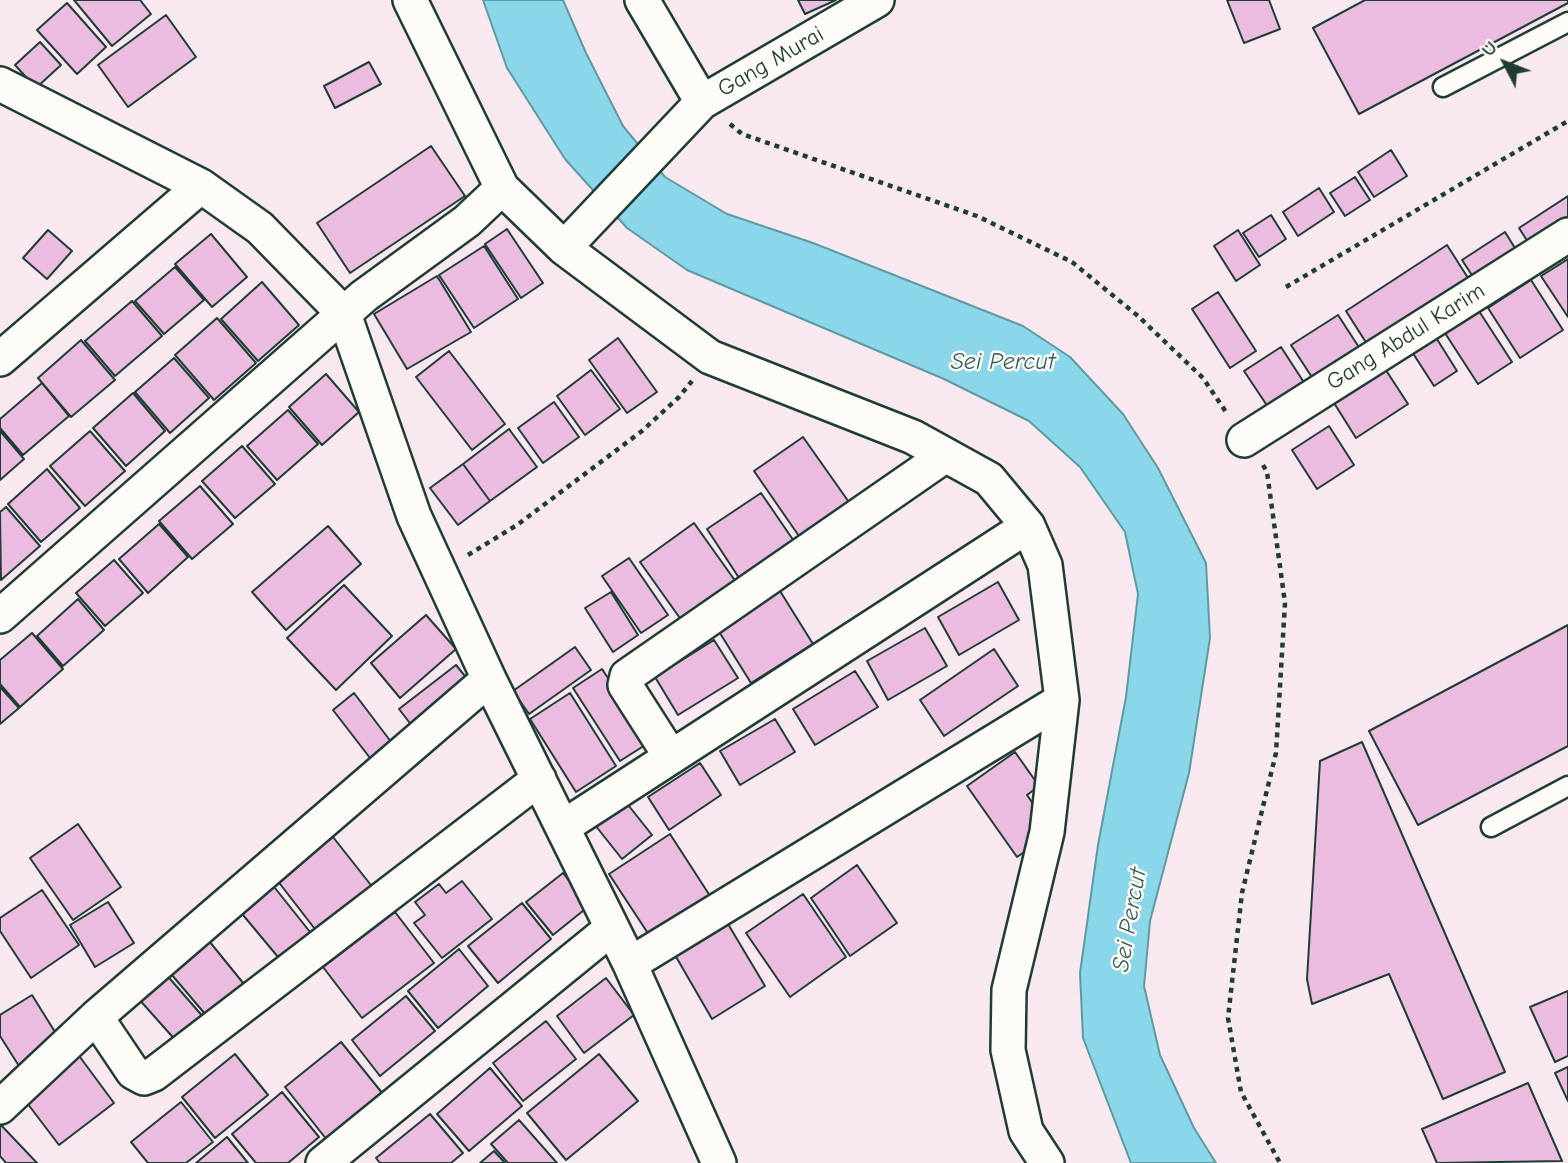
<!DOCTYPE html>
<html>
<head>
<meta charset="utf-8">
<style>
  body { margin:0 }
  #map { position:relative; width:1568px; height:1163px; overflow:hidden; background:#f8e9f0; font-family:"Comic Neue",sans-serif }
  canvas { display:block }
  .north { position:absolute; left:1470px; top:28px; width:70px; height:70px; -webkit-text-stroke:5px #fdfcf7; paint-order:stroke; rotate:312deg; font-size:19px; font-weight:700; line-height:28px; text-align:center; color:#1f3d34 }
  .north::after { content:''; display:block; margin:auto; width:24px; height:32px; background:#1f3d34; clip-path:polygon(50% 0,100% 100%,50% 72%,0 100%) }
</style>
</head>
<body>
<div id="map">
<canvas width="1568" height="1163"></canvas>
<div class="north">U</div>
</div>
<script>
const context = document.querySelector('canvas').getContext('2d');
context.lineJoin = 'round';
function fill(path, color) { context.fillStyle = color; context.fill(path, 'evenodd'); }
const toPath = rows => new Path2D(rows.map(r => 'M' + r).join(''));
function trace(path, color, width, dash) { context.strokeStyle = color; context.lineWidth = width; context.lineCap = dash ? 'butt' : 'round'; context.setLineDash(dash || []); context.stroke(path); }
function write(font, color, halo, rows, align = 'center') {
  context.font = font + ' "Comic Neue",sans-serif'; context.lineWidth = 5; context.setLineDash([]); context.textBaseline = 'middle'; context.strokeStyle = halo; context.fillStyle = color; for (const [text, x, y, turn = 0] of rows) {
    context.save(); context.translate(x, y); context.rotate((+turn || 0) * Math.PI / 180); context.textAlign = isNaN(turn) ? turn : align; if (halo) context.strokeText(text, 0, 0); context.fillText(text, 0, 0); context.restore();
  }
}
const water = toPath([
  [483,0,563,0,586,53,623,126,665,177,727,214,813,243,1023,326,1070,357,1123,414,1158,468,1206,563,1210,638,1189,773,1150,921,1144,986,1160,1055,1194,1128,1216,1163,1131,1163,1083,1038,1080,973,1098,845,1126,697,1138,594,1125,532,1080,467,1029,421,944,379,687,270,627,228,565,159,507,68,483,0]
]);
fill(water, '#8bd7ea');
trace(water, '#6099a1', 2);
const building = toPath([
  [74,0,140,0,151,14,112,46,74,0],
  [798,0,836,0,805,14,798,0],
  [1227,0,1269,0,1280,29,1244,43,1227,0],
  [1365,0,1568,0,1568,3,1359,114,1313,28,1365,0],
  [67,3,106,47,77,74,37,30,67,3],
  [166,15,196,57,128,107,98,65,166,15],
  [40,42,61,65,36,88,15,65,40,42],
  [369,62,381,84,335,108,324,86,369,62],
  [431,146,465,196,350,273,317,223,431,146],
  [1391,150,1407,176,1374,197,1358,172,1391,150],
  [1355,177,1370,200,1345,216,1330,193,1355,177],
  [1319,188,1334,212,1298,236,1283,212,1319,188],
  [1568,196,1568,232,1535,253,1519,228,1568,196],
  [1271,215,1286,239,1259,257,1243,233,1271,215],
  [507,229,543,283,521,298,485,244,507,229],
  [48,230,72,251,47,279,23,258,48,230],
  [1238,230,1260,265,1236,281,1214,246,1238,230],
  [1505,232,1523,261,1481,289,1462,260,1505,232],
  [211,234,247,277,212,307,175,264,211,234],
  [1447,245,1475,289,1374,355,1346,311,1447,245],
  [484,246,518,299,474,328,439,275,484,246],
  [1568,259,1568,317,1541,276,1568,259],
  [175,267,204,300,164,334,135,301,175,267],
  [437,276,471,332,407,369,374,314,437,276],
  [1531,280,1563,330,1520,358,1488,308,1531,280],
  [262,282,299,325,258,361,221,319,262,282],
  [1218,292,1256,351,1230,368,1192,309,1218,292],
  [132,301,162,336,115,376,85,341,132,301],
  [1477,308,1512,362,1478,384,1443,330,1477,308],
  [1338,315,1364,355,1317,385,1291,345,1338,315],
  [217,318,256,363,214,400,175,355,217,318],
  [1430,328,1457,371,1434,386,1407,344,1430,328],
  [618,338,657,392,627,413,589,360,618,338],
  [81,340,115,380,71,417,38,378,81,340],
  [1281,347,1305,384,1268,407,1244,371,1281,347],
  [449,351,505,424,472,450,416,377,449,351],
  [174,358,209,398,170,433,135,392,174,358],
  [1380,361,1408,404,1356,438,1329,395,1380,361],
  [591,370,620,409,585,435,557,396,591,370],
  [326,374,359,412,322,445,289,407,326,374],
  [42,383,69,416,23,455,0,428,0,419,42,383],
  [133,393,165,431,126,466,93,428,133,393],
  [554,402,579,437,543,463,518,428,554,402],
  [288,410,318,444,277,480,247,446,288,410],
  [1329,426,1354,465,1317,489,1292,450,1329,426],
  [509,429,537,467,490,501,463,464,509,429],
  [0,431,24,459,0,480,0,431],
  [90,431,125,471,85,506,50,466,90,431],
  [803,437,851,505,801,539,754,471,803,437],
  [242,446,275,484,235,518,202,481,242,446],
  [463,464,490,501,458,525,430,488,463,464],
  [47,469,80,508,41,542,8,504,47,469],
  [200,486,233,524,192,559,159,521,200,486],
  [761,493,798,547,743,584,707,529,761,493],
  [6,507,40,546,1,580,0,512,6,507],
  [694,523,736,582,682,621,640,562,694,523],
  [159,524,188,557,148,593,119,559,159,524],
  [328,526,361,564,286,630,252,592,328,526],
  [629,558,668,615,641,633,602,576,629,558],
  [114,560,143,593,105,626,76,593,114,560],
  [998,582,1019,620,959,655,938,617,998,582],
  [344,585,392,636,336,690,287,638,344,585],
  [780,591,813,644,751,683,718,630,780,591],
  [611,592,638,635,613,652,585,608,611,592],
  [78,599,104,630,63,666,37,636,78,599],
  [426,615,456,649,400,698,371,663,426,615],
  [1568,625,1568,746,1418,825,1369,731,1568,625],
  [925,628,947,666,888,700,867,661,925,628],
  [32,633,63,669,20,707,0,684,0,660,32,633],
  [714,640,738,678,678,715,655,677,714,640],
  [575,647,591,670,529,714,513,691,575,647],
  [994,649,1018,686,944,736,920,700,994,649],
  [456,665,473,686,416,731,399,709,456,665],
  [602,669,650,742,620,761,573,688,602,669],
  [855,671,878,707,815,745,793,709,855,671],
  [0,687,19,708,0,724,0,687],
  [354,693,398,751,377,767,333,710,354,693],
  [570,693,616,766,576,792,530,719,570,693],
  [775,719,795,752,740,785,720,751,775,719],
  [1362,742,1505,1072,1443,1099,1389,974,1312,1004,1307,979,1320,761,1362,742],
  [1015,752,1039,786,1027,795,1047,824,1045,838,1017,857,967,786,1015,752],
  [700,763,721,795,669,830,648,797,700,763],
  [625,801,652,835,622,859,595,825,625,801],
  [78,824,121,887,73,920,30,858,78,824],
  [670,834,714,902,653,941,609,874,670,834],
  [333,837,374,889,318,933,277,880,333,837],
  [857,865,897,923,850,956,811,898,857,865],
  [563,873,589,906,553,935,526,902,563,873],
  [462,881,492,919,442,958,414,923,425,915,415,902,439,884,446,893,462,881],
  [271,883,314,937,283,963,238,909,271,883],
  [42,890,79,945,31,978,0,931,0,918,42,890],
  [803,894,846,957,790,997,746,933,803,894],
  [108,902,134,943,95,967,70,925,108,902],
  [522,903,551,939,498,983,468,946,522,903],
  [395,912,434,963,362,1018,323,967,395,912],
  [728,924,765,986,712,1019,675,955,728,924],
  [205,936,248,989,211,1021,166,968,205,936],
  [459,949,488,986,438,1028,408,991,459,949],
  [164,972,205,1019,178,1043,137,997,164,972],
  [606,978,634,1015,584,1053,557,1016,606,978],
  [1568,991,1568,1056,1555,1062,1530,1007,1568,991],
  [32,995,60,1040,19,1066,0,1036,0,1015,32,995],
  [406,996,435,1031,380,1076,352,1040,406,996],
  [546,1021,576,1059,523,1101,493,1063,546,1021],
  [341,1042,387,1099,331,1145,285,1087,341,1042],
  [77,1053,114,1103,59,1145,21,1095,77,1053],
  [235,1054,268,1095,215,1138,182,1097,235,1054],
  [599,1054,638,1101,566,1160,527,1113,599,1054],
  [1568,1067,1568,1101,1555,1073,1568,1067],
  [490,1068,522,1106,469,1151,437,1114,490,1068],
  [1528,1083,1562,1161,1437,1163,1422,1129,1528,1083],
  [282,1092,319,1137,288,1163,256,1163,232,1134,282,1092],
  [181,1102,213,1142,186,1163,148,1163,131,1142,181,1102],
  [430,1114,463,1153,451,1163,380,1163,376,1158,430,1114],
  [519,1120,557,1163,508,1163,491,1144,519,1120],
  [0,1124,37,1163,6,1163,0,1156,0,1124],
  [227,1137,248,1163,196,1163,227,1137],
  [494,1151,505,1163,480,1163,494,1151]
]);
fill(building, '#ebbcdf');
trace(building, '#1f3d34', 2);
const lane = toPath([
  [1443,87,1568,22],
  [1491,827,1568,786]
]);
const street = toPath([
  [410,0,502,188,564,248,710,357,913,437,989,479,1028,526,1045,565,1062,700,1047,832,1009,990,1008,1050,1026,1131,1047,1163],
  [642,0,702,102],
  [0,84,201,186,260,228,344,314,414,516,489,679,630,964,719,1163],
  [564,248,702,102,877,0],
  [0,359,201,186],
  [1244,440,1568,235],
  [0,616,364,296,467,221,502,188],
  [671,757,625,685,627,676,946,455],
  [563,827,1028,526],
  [630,964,1062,700],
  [96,1017,133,1072,144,1078,154,1074,539,779],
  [0,1107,96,1017,489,679],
  [323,1163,612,928]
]);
trace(lane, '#1f3d34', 23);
trace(street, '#1f3d34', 38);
trace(toPath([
  [730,124,742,134,977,216,1072,262,1138,316,1203,378,1228,415],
  [1286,287,1568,121],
  [1263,465,1267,472,1285,603,1276,753,1242,893,1228,1018,1241,1092,1280,1163],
  [468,555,517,525,642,431,679,397,692,381]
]), '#1f3d34', 4.5, [5, 5]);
trace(lane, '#fdfcf7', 18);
trace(street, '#fdfcf7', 33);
write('23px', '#1f3d34', '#fdfcf7', [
  ["Gang Murai",771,62,-30],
  ["Gang Abdul Karim",1406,337,-32]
]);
write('italic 24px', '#355c58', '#fdfcf7', [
  ["Sei Percut",1003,362],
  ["Sei Percut",1130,920,-80]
]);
</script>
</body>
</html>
